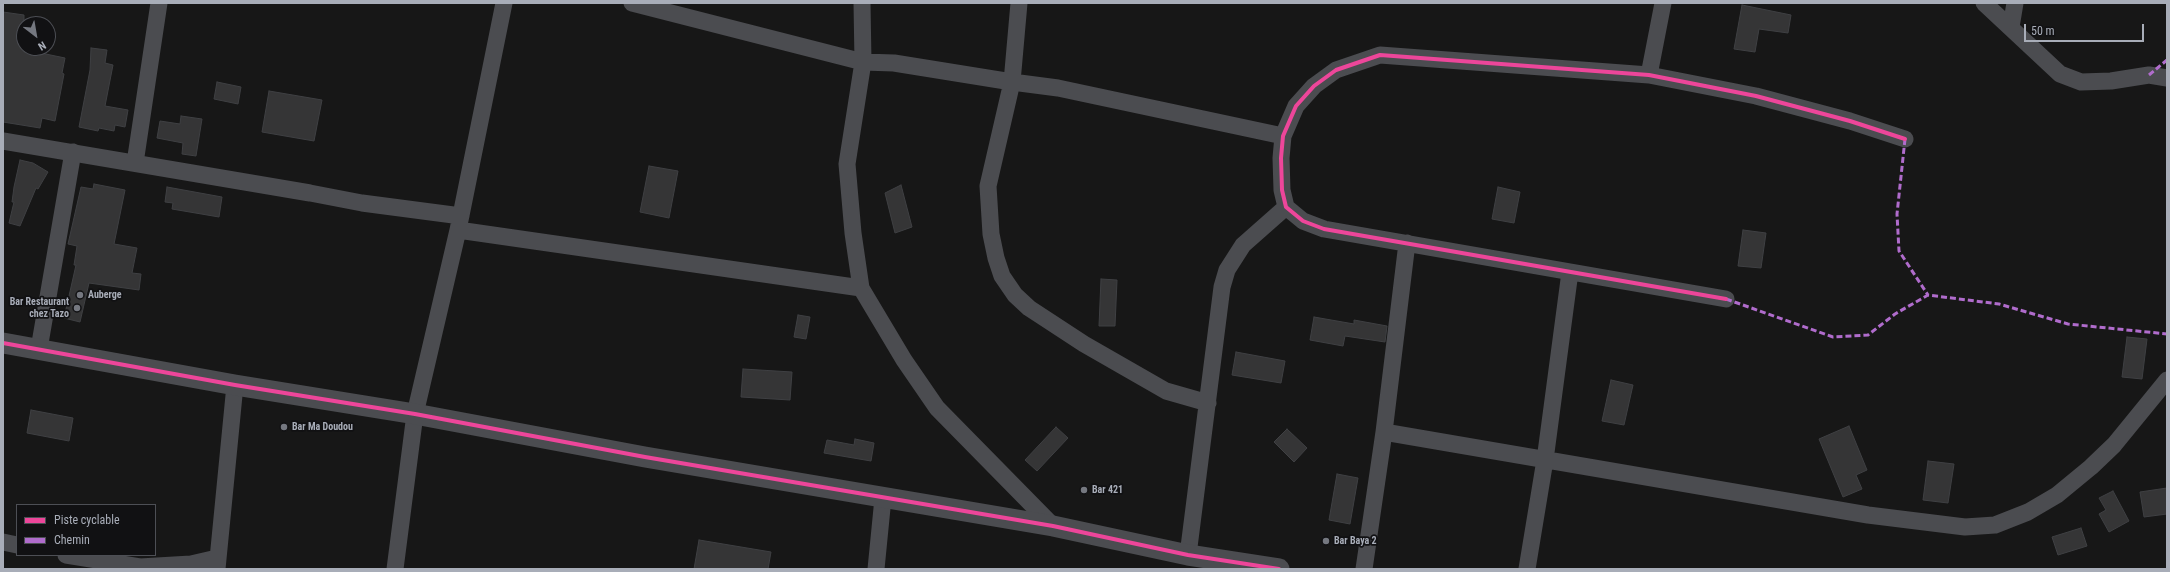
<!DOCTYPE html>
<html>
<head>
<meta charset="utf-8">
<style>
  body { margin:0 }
  #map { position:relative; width:2170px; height:572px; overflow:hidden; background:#171717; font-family:"Roboto Condensed",sans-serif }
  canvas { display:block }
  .frame { position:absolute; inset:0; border:4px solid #a8adb8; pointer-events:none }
  .legend { position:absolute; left:16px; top:504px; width:140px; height:52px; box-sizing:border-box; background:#111113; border:1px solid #4d4f55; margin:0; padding:5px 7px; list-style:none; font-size:12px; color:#a8adb8 }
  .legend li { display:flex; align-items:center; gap:8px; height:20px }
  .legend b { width:20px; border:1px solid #4d4f55 }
  .north { position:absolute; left:16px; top:16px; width:40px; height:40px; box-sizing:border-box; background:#111113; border:1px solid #4d4f55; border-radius:50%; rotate:149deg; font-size:11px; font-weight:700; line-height:16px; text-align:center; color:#a8adb8 }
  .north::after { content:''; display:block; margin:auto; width:14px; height:18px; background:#757880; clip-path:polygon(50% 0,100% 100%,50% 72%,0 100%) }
  .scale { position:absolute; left:2024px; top:24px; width:120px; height:18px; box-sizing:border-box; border:2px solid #a8adb8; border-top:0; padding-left:5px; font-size:12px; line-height:14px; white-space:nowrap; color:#a8adb8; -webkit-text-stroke:3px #111113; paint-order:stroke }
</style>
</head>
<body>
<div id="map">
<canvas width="2170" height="572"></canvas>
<div class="frame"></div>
<ul class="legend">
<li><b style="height:5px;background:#ed469a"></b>Piste cyclable</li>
<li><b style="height:5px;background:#b06ccc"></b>Chemin</li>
</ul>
<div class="north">N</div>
<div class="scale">50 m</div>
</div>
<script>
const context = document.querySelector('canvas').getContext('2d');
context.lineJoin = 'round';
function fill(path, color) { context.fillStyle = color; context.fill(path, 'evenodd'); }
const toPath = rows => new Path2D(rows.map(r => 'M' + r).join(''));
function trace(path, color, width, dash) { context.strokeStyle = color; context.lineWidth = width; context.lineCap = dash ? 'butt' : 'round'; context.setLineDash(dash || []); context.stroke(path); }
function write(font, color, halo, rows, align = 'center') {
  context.font = font + ' "Roboto Condensed",sans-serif'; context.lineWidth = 3.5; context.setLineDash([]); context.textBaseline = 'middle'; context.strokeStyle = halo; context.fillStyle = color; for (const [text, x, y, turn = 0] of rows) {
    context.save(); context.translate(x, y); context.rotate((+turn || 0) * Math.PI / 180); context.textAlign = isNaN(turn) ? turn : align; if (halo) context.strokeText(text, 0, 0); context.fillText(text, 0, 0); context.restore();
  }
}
const building = toPath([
  [1742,5,1791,15,1788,33,1759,29,1755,52,1734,49,1742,5],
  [3,12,24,15,24,48,41,48,41,53,65,58,62,73,64,74,55,121,42,118,40,128,3,122,3,12],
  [91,48,107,50,105,63,113,65,105,106,128,110,125,127,115,125,114,131,99,128,98,131,79,127,90,70,91,48],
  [217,82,241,87,238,104,214,99,217,82],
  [269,91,322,100,314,141,262,132,269,91],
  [181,116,202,119,196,156,182,154,183,143,157,138,160,121,180,124,181,116],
  [20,160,33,163,48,172,38,189,36,188,20,226,9,223,14,202,12,202,14,187,20,160],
  [649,166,678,171,669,218,640,212,649,166],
  [94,184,125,190,114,244,137,248,132,273,141,274,139,290,89,283,80,322,64,318,76,265,74,265,77,246,68,244,81,187,93,189,94,184],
  [901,185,912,227,895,233,885,193,901,185],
  [167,187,222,197,219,217,172,209,173,203,165,202,167,187],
  [1498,187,1520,192,1514,223,1492,219,1498,187],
  [1743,230,1766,233,1761,268,1738,266,1743,230],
  [1101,279,1117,280,1115,326,1099,326,1101,279],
  [798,315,810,317,806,339,794,337,798,315],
  [1314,317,1354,324,1354,320,1387,326,1385,342,1345,336,1343,346,1310,340,1314,317],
  [2127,337,2147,339,2142,379,2122,377,2127,337],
  [1236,352,1285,361,1281,383,1232,375,1236,352],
  [743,369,792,372,790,400,741,397,743,369],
  [1611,380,1633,385,1624,425,1602,421,1611,380],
  [31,410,73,418,69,441,27,433,31,410],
  [1849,426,1867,470,1856,475,1862,489,1843,497,1819,439,1849,426],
  [1056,427,1068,438,1037,471,1025,460,1056,427],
  [1287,429,1307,448,1294,462,1274,442,1287,429],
  [855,439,874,443,871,461,824,453,827,440,854,445,855,439],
  [1928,461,1954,464,1948,503,1923,500,1928,461],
  [1337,474,1358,478,1350,524,1329,520,1337,474],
  [2167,488,2167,514,2144,517,2140,492,2167,488],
  [2113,491,2129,521,2109,532,2099,514,2106,510,2099,498,2113,491],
  [2081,528,2087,546,2058,555,2052,537,2081,528],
  [699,540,771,552,768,569,694,569,699,540]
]);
fill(building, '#353536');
trace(building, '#3f4043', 1);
trace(toPath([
  [632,3,863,62,894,63,1012,82,1058,88,1283,136],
  [862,3,863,62,847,164,853,233,861,288,904,360,937,408,1053,526],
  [1019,3,1012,82,988,186,991,234,996,258,1002,276,1015,295,1029,308,1084,344,1166,391,1208,403],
  [1984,3,2060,74,2081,82,2111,81,2149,75,2167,78],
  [2011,27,2015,3],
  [1649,75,1663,3],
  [3,141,310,193,362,203,461,216],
  [135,163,159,3],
  [458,230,861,288],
  [1726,299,1324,229,1303,221,1286,207,1282,190,1281,158,1283,136,1296,106,1314,86,1336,70,1380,55,1649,75,1756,96,1850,121,1905,139],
  [39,349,73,152],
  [1384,432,1868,515,1965,527,1995,525,2028,512,2057,495,2091,467,2114,445,2167,380],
  [3,542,17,545],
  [66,555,140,567,191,564,217,558],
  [1188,555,1222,287,1227,270,1243,245,1286,207],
  [217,569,235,385],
  [395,569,415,414,458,230,504,3],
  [876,569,883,498],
  [1364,569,1384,432,1407,243],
  [1527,569,1545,460,1570,272]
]), '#4b4c50', 17);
trace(toPath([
  [3,343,235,385,415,414,645,457,1053,526,1188,555,1279,569]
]), '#4b4c50', 21);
trace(toPath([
  [2149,75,2167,60],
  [1905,139,1897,214,1899,251,1928,295],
  [1726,299,1833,337,1868,335,1895,314,1928,295,1999,304,2068,324,2167,334]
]), '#b06ccc', 3, [6, 3]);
trace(toPath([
  [1726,299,1324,229,1303,221,1286,207,1282,190,1281,158,1283,136,1296,106,1314,86,1336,70,1380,55,1649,75,1756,96,1850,121,1905,139],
  [3,343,235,385,415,414,645,457,1053,526,1188,555,1279,569]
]), '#ed469a', 4);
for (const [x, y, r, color] of [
  [80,295,4,"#757880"],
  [77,308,4,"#757880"],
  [284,427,4,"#757880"],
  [1084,490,4,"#757880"],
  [1326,541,4,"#757880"]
]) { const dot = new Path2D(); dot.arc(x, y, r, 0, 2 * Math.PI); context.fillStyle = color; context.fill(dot); trace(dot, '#111113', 1.5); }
write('bold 10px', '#a8adb8', '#111113', [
  ["Auberge",88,295],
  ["Bar Restaurant",69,302,"right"],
  ["chez Tazo",69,314,"right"],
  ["Bar Ma Doudou",292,427],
  ["Bar 421",1092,490],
  ["Bar Baya 2",1334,541]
], 'left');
</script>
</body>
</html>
